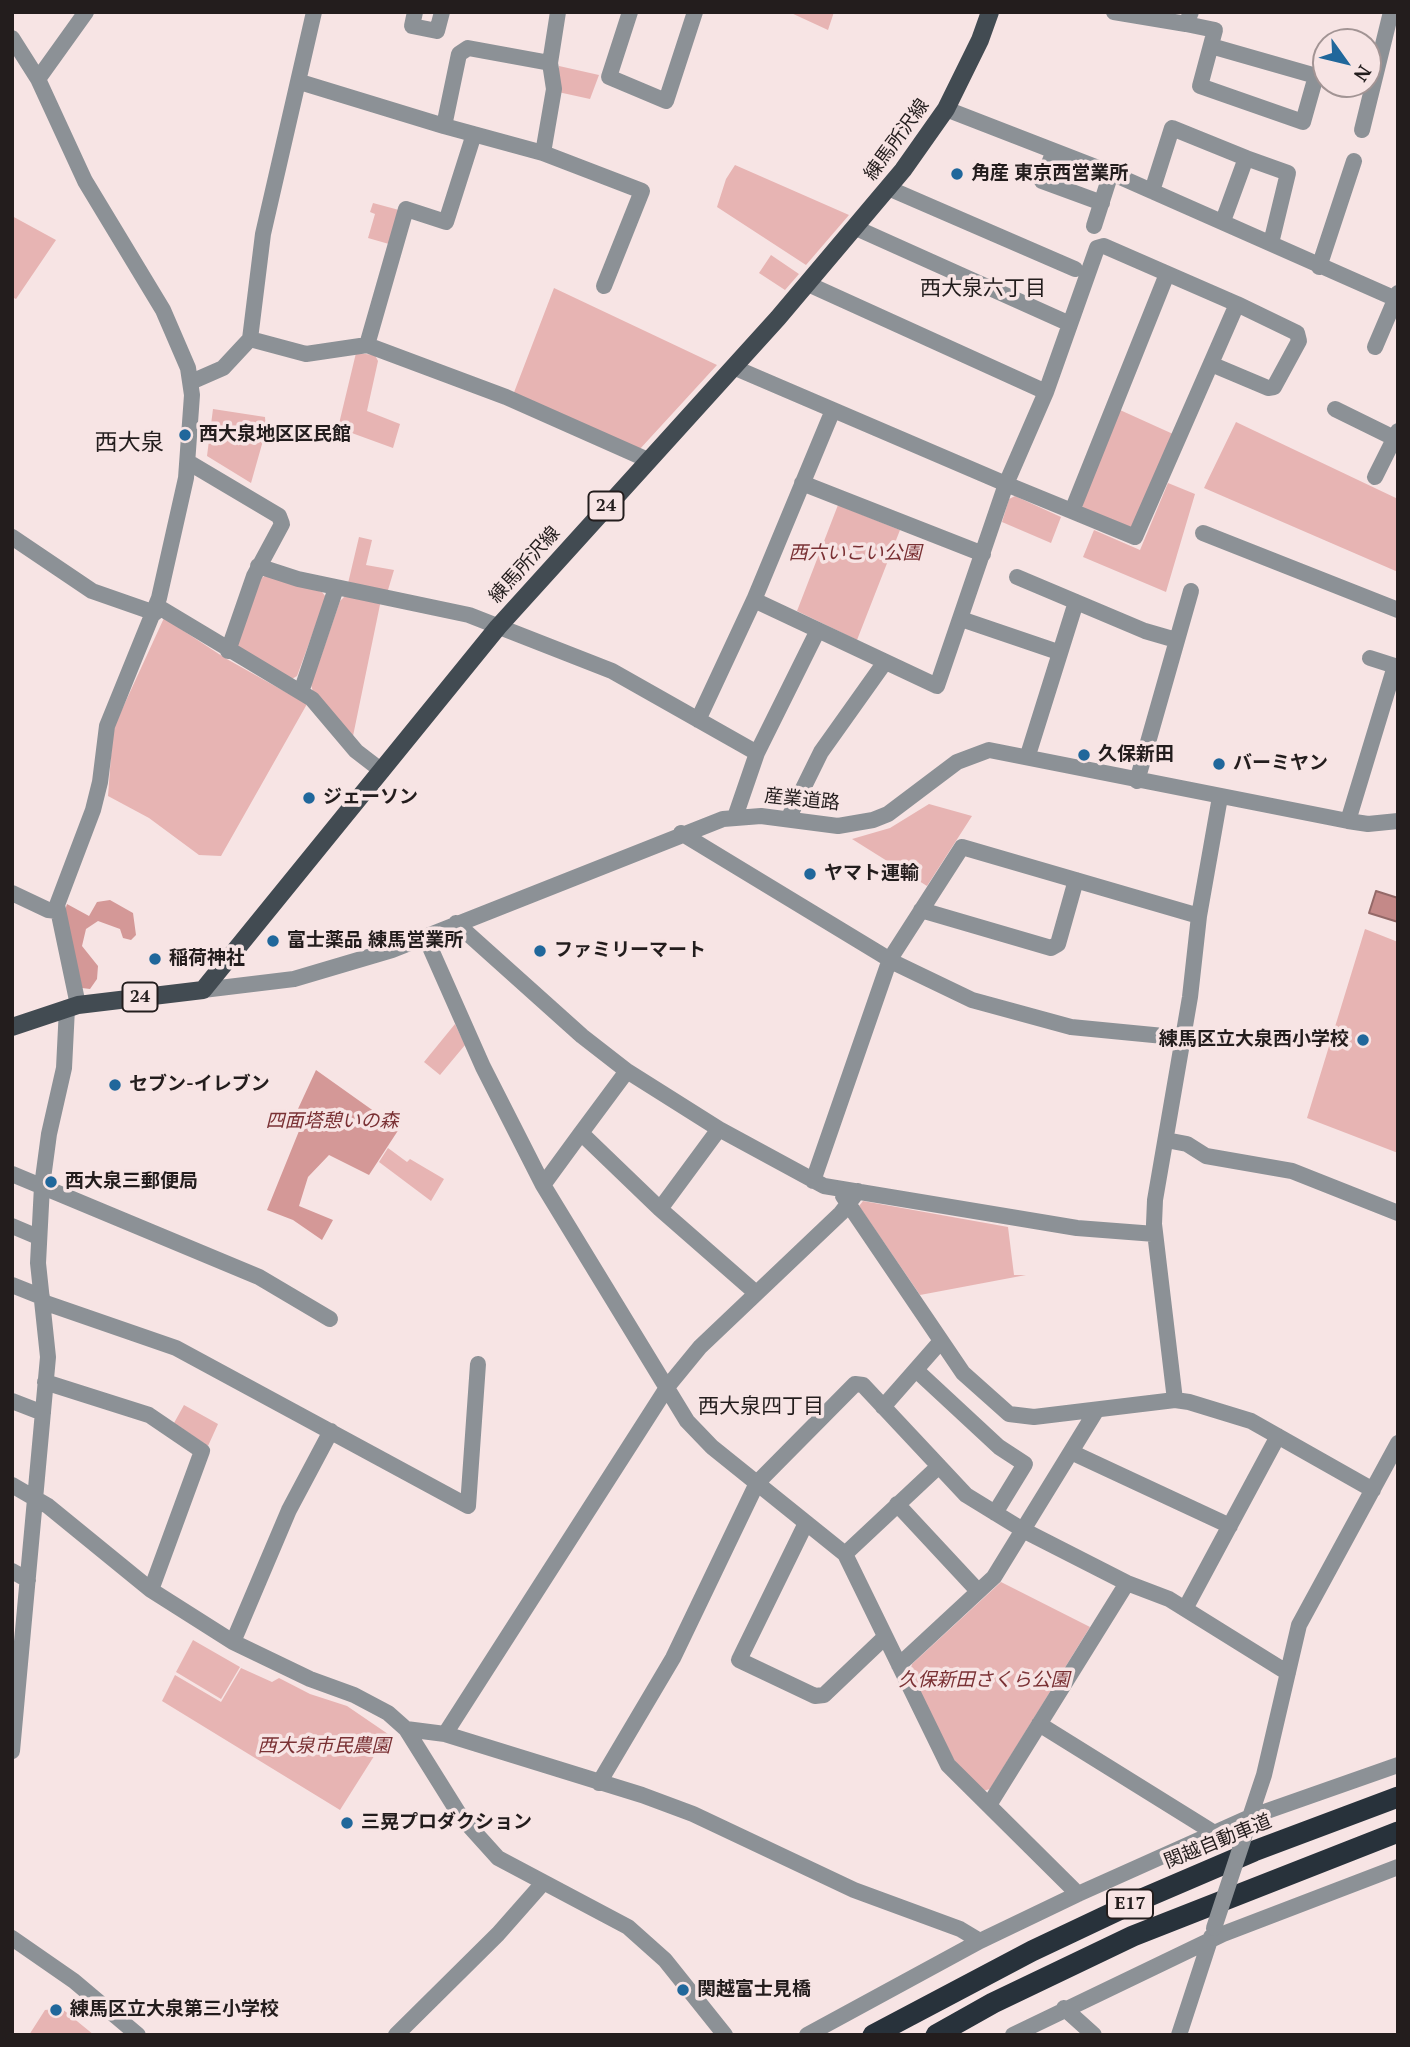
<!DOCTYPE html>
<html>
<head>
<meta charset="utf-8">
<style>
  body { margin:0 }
  #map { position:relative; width:1410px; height:2047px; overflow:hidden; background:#f7e4e4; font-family:"PT Serif",serif }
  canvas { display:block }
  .frame { position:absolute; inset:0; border:14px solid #231d1d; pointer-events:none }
  .north { position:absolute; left:1312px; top:28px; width:70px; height:70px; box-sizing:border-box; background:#f7e4e4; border:2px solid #a29494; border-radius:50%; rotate:124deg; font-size:19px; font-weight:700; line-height:28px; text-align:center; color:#231d1d }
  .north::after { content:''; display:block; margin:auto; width:24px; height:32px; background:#20679b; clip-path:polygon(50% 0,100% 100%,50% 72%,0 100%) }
</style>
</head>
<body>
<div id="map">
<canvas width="1410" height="2047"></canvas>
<div class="frame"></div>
<div class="north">N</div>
</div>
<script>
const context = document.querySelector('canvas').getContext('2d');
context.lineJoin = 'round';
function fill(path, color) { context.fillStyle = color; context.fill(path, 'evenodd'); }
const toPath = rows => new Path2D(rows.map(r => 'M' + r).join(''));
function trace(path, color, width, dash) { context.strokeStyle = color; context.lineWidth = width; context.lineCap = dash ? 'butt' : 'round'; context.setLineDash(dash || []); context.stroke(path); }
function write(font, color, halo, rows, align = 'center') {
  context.font = font + ' "PT Serif","Noto Sans JP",serif'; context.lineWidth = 7; context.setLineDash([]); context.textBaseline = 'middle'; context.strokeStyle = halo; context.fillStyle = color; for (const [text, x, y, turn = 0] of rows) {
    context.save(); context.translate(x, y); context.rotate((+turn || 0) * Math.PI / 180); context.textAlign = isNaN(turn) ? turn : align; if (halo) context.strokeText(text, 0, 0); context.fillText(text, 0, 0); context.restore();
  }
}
fill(toPath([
  [789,12,834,12,828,30],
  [559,66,599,75,590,99,558,92],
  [735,165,849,215,806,265,717,207,726,179],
  [373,203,399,210,389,244,368,238,375,214,370,212],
  [12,216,56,240,16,299,12,297],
  [771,255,799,274,785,290,759,273],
  [554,288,717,365,639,450,513,395],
  [356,353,375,355,378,361,367,411,400,424,393,448,338,428],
  [213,409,265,417,266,430,251,483,207,456],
  [1120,410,1173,434,1133,527,1127,530,1085,511,1082,505],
  [1236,422,1398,499,1398,572,1204,488],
  [1168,483,1195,494,1166,592,1083,557,1094,530,1140,550],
  [1015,496,1061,517,1051,543,1002,522,1009,499],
  [838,505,900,530,857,640,797,611],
  [359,537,372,540,366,565,394,570,388,590,383,590,353,736,313,692,311,685,340,601,345,596],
  [266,575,322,592,326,597,297,676,290,680,237,646,260,579],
  [164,618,225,658,307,704,221,856,199,855,149,818,108,796,113,729],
  [929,804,972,816,927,886,852,839,890,828],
  [1365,929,1398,942,1398,1153,1307,1118],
  [455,1024,465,1045,440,1075,424,1062],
  [388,1148,407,1162,410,1159,444,1179,431,1201,379,1162],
  [863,1201,1008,1227,1014,1275,1026,1275,920,1295,859,1206],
  [184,1405,218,1424,208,1446,174,1423],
  [1001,1582,1090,1627,990,1789,983,1791,954,1760,910,1673,912,1664],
  [193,1640,240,1667,221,1699,176,1672],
  [241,1668,272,1682,279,1678,310,1694,347,1706,388,1734,340,1810,162,1701,175,1675,221,1702],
  [61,2008,94,2035,29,2035,45,2010]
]), '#e7b4b3');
fill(toPath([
  [110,900,133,913,136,935,131,940,123,938,120,929,98,921,86,929,82,946,98,966,97,979,90,989,82,988,65,910,67,904,89,916,97,902],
  [316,1070,399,1129,369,1175,329,1155,308,1177,299,1206,333,1220,322,1240,293,1220,267,1210,299,1131,291,1124]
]), '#d49897');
const water = toPath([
  [1376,891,1398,898,1398,922,1369,913,1376,891]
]);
fill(water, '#c48988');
trace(water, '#946968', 2);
trace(toPath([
  [415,12,412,26,437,31,442,12],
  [630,12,609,77,666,101,695,12],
  [1114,12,1186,24,1191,12],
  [1186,24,1215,30,1200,86,1303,122,1316,76,1211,46],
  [12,38,38,79,85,181,163,310,188,368,192,395,186,478,159,598,107,726,100,782,93,810,57,905,78,1005],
  [38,79,86,12],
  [300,82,444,126,459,54,468,48,550,63,558,12],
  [946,109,1111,173,1396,299],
  [444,126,543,153,642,191,604,286],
  [1362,130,1391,12],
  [1054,151,1042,181,1102,203],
  [543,153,554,89,550,63],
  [888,188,1075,269],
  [1152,191,1172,128,1246,158],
  [1223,221,1246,158,1288,173,1271,243],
  [1094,226,1111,173],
  [856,228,1070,324],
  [1319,267,1354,161],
  [808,284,1046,392],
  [250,339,306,354,367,345,506,397,648,460],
  [367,345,406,209,446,222,474,134],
  [1375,347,1398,293],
  [1211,364,1268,388,1274,387,1299,341,1297,333,1237,304],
  [733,367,1006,484,1135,537,1237,304,1104,246,1097,248,1046,392,1006,484,937,686,754,600],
  [191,382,223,368,250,339,263,234,314,12],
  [1335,409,1394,438],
  [188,462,279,516,282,524,254,576,228,651],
  [1375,477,1398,431],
  [802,483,983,554],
  [1072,511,1167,274],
  [1203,533,1398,610],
  [12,537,92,591,155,613],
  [258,566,298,579,469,615,612,671,757,753],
  [1017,577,1145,631,1176,640],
  [157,606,312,699,356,751,382,771],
  [961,619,1058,652],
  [301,692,336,588],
  [698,720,754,600,833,410],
  [1028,755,1076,602],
  [1137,781,1191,591],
  [735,817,757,753,818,630],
  [788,819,821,752,885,662],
  [1348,821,1395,666,1370,658],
  [681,833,897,964,972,1000,1071,1027,1174,1037,1182,1041],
  [12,893,48,910,57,911],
  [921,910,1051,948,1058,944,1076,880],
  [456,923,582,1036,627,1071,719,1129,824,1186,1077,1228,1155,1234],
  [425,936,483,1067,543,1185,687,1421,712,1447,845,1554,948,1765,1078,1894],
  [203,990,294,979,392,950,723,819,761,816,838,826,873,820,888,814,957,762,989,750,1348,821,1368,824,1398,821],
  [627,1071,581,1133,660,1209,756,1293],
  [1166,1140,1187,1144,1206,1156,1292,1171,1398,1213],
  [12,1174,259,1277,330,1319],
  [813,1181,890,959,962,847,1199,916],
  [543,1185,581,1133],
  [843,1196,963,1373,1009,1414,1034,1417,1175,1400,1189,1402,1251,1421,1373,1490],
  [660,1209,719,1129],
  [12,1226,38,1237],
  [12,1285,42,1297],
  [43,1302,176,1348,468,1506,478,1364],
  [916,1370,999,1447,1025,1464,995,1513],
  [45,1382,149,1415,202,1451,151,1590],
  [1175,1400,1154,1224,1155,1200,1190,997,1199,916,1220,797],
  [12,1401,43,1413],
  [883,1407,941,1341],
  [1071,1452,1230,1526],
  [12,1485,48,1506,151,1590,233,1642,310,1679,354,1695,388,1713,406,1729,461,1817,498,1858,628,1927,665,1960,725,2035],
  [897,1504,978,1591],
  [806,1523,739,1660,815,1696,824,1695,885,1637],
  [845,1554,939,1466],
  [12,1571,28,1580],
  [1185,1609,1278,1436],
  [233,1642,289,1510,331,1431],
  [899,1665,994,1577,1096,1411],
  [1039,1724,1216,1834],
  [406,1729,445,1734,642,1795,693,1814,854,1890,960,1929,980,1941],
  [445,1734,668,1386,700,1347,841,1213,858,1191],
  [12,1751,48,1357,38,1263,42,1186,49,1134,64,1068,67,1008],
  [599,1783,673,1658,757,1483,855,1384,863,1385,966,1495,1023,1530,1127,1583,1169,1599,1288,1673],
  [989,1805,1127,1583],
  [1248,1823,1264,1775,1299,1625,1398,1443],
  [12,1938,74,1981,138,2035],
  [1064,2008,1094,2035],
  [396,2035,498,1934,543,1883],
  [807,2035,980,1941,1078,1894,1250,1817,1398,1765],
  [1013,2035,1223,1934,1398,1867],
  [1179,2035,1211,1937]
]), '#8c9196', 16);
trace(toPath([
  [12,1027,78,1005,203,990,498,627,778,318,903,170,946,109,980,40,990,12]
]), '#424b52', 18);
trace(toPath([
  [873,2035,1032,1951,1142,1899,1254,1851,1398,1797],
  [936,2035,993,2003,1133,1936,1398,1832]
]), '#28323b', 21);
trace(toPath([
  [1214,1928,1247,1828]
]), '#8c9196', 16);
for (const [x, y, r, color] of [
  [957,174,7,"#20679b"],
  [185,435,7,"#20679b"],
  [1084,755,7,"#20679b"],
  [1219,764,7,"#20679b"],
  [309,798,7,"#20679b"],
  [810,874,7,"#20679b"],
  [273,941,7,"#20679b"],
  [540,951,7,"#20679b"],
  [155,959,7,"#20679b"],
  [1363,1040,7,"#20679b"],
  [115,1085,7,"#20679b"],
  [51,1182,7,"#20679b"],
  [347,1823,7,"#20679b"],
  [683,1990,7,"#20679b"],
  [56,2010,7,"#20679b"]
]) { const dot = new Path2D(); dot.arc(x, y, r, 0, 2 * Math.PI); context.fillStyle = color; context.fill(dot); trace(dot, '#f7e4e4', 2.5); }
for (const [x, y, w] of [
  [606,506,35],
  [140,997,35],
  [1130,1904,46]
]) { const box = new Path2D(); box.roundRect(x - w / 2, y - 14.5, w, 29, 5); context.fillStyle = '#f7e4e4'; context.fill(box); trace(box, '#231d1d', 2); }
write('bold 18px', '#231d1d', null, [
  ["24",606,506],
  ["24",140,997],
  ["E17",1130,1904]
]);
write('19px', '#231d1d', '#f7e4e4', [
  ["練馬所沢線",897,140,-54],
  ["練馬所沢線",525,565,-48],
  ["産業道路",802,800,6],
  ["関越自動車道",1218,1842,-22]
]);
write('bold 19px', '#231d1d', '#f7e4e4', [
  ["角産 東京西営業所",971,174],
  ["西大泉地区区民館",199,435],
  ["久保新田",1098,755],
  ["バーミヤン",1233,764],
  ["ジェーソン",323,798],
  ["ヤマト運輸",824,874],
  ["富士薬品 練馬営業所",287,941],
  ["ファミリーマート",554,951],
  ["稲荷神社",169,959],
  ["練馬区立大泉西小学校",1349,1040,"right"],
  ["セブン-イレブン",129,1085],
  ["西大泉三郵便局",65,1182],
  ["三晃プロダクション",361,1823],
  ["関越富士見橋",697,1990],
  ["練馬区立大泉第三小学校",70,2010]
], 'left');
write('italic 19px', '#7a3134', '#f7e4e4', [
  ["西六いこい公園",855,554],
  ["四面塔憩いの森",332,1122],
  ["久保新田さくら公園",984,1681],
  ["西大泉市民農園",324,1747]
]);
write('21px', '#231d1d', '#f7e4e4', [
  ["西大泉六丁目",983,289],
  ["西大泉四丁目",761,1407]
]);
write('23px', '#231d1d', '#f7e4e4', [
  ["西大泉",129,443]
]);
</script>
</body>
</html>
